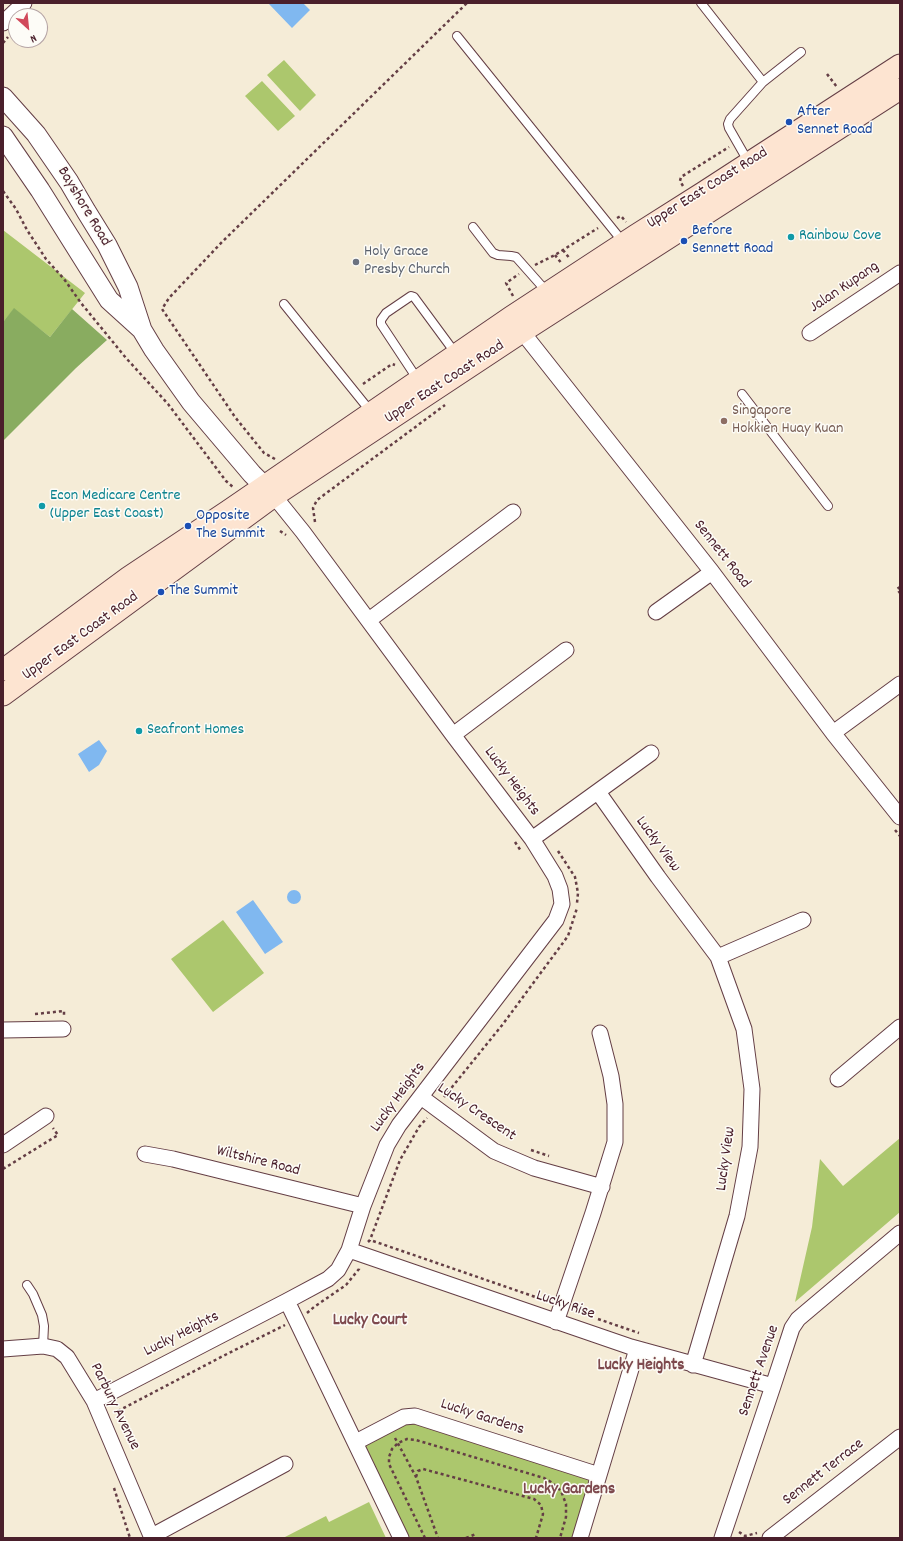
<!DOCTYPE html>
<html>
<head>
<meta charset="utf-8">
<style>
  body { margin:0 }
  #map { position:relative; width:903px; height:1541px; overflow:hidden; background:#f5ecd7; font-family:Dekko,sans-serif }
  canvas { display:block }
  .frame { position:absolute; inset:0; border:4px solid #4a1f2b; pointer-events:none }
  .north { position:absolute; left:8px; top:8px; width:40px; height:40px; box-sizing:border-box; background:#fdfcf7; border:1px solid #b5a4a5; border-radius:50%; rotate:153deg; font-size:11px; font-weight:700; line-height:16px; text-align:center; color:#4a1f2b }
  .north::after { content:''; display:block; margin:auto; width:14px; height:18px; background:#d1495b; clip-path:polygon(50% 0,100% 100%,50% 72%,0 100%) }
</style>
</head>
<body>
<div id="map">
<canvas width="903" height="1541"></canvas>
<div class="frame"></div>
<div class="north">N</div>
</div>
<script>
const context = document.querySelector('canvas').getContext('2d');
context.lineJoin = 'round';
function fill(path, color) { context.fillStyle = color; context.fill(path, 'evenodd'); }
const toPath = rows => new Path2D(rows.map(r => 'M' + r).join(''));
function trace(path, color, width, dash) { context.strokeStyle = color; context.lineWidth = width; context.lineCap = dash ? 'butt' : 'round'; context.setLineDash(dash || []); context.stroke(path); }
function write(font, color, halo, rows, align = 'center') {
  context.font = font + ' Dekko,sans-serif'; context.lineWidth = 3; context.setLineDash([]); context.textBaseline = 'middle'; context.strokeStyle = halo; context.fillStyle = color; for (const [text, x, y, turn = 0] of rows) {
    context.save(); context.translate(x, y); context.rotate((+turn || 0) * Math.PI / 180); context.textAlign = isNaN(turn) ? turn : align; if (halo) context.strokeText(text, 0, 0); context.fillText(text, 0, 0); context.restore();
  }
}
fill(toPath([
  [284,60,316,95,300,111,267,75],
  [262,81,295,116,278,131,245,96],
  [3,230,85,293,50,337,14,309,3,322],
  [223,920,264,973,213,1012,171,959],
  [900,1138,900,1212,795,1302,812,1227,820,1159,843,1186],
  [409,1422,593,1479,574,1538,408,1538,365,1448,367,1443],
  [369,1502,386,1538,283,1538,326,1516,329,1522]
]), '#acc76d');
fill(toPath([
  [14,308,50,337,72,309,107,340,76,368,3,441,3,322]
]), '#89ac60');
fill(toPath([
  [268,3,303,3,310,10,292,28],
  [99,740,107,751,99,765,89,772,78,754],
  '287 897a7 7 0 1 1 14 0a7 7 0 1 1-14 0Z',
  [253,900,283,942,265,954,236,912]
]), '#80b8f0');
const service = toPath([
  [701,3,763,82],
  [457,36,623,242],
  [749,163,729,128,728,124,730,119,763,82,801,52],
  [473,227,493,253,498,255,511,256,516,257,547,292],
  [284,304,371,412],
  [418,380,381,324,381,320,386,313,411,296,414,297,456,354],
  [742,394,828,506],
  [27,1285,33,1294,42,1315,44,1326,43,1346]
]);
const minor = toPath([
  [3,23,24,3],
  [516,324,712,572,833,733,900,817],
  [810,333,900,273],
  [656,612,712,572],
  [369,620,513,512],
  [833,733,900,684],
  [453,735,566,650],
  [598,792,658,877,718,957,744,1029,752,1089,750,1147,737,1216,693,1365],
  [532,839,651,753],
  [718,957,803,920],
  [3,1030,63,1029],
  [838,1079,900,1027],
  [421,1097,494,1151,534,1168,602,1187],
  [3,1145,46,1116],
  [145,1154,173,1159,363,1206],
  [349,1250,631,1347,773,1386],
  [287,1301,401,1538],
  [556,1322,593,1213,615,1142,615,1104,611,1076,600,1033],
  [3,1349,43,1346,57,1349,67,1357,94,1401,152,1538],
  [94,1401,287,1301,328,1279,338,1270,349,1250,363,1206,387,1145,399,1125,556,920,562,904,560,889,555,876,532,839,453,735,303,532,274,496],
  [356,1442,404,1417,415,1416,599,1475],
  [152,1536,285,1464],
  [580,1538,637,1349],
  [722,1538,773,1386,792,1328,798,1319,900,1233],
  [770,1538,900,1437]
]);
const tertiary = toPath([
  [3,97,36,134,69,182,86,211,107,245,128,287,142,330,154,350,191,402,252,474,274,496],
  [3,136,40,190,109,300,141,329]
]);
const secondary = toPath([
  [3,670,129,577,228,511,511,317,636,235,704,192,900,65],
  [3,695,274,496,522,332,900,89]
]);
trace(service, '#643e45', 10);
trace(minor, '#643e45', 17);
trace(tertiary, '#643e45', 21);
trace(secondary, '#643e45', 23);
trace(toPath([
  [3,43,8,37],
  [827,74,837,87],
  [683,186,680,181,681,177,729,147],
  [3,191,16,209,27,230,46,259,64,279,81,303,126,358,168,404,226,481,233,487],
  [617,218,621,216,626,222],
  [563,250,570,259],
  [555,255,562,264],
  [535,265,555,255,598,228],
  [513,296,506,283,519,274],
  [363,384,392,364,395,365],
  [275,459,264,453,235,417,162,309,169,298,222,242,467,3],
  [315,522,313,508,317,500,445,405],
  [280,531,286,535],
  [900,587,897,589,900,593],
  [895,830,900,836],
  [515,842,521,851],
  [558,851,575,877,578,893,577,903],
  [35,1014,64,1011,64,1015],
  [444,1097,503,1024,568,936,577,908],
  [531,1150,549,1156],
  [3,1169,58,1135,53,1128],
  [373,1241,550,1302],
  [368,1242,370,1240,400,1160,419,1127,427,1118],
  [307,1313,314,1307,346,1285,359,1269,359,1267],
  [598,1319,639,1333],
  [118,1411,223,1356,285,1325],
  [395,1438,416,1477,438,1538],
  [416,1477,418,1471,423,1469,534,1499,541,1505,543,1514,536,1538],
  [114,1488,130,1538],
  [739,1532,745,1536,757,1533],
  [425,1538,389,1464,389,1457,392,1449,398,1443,407,1439,416,1440,544,1478,551,1482,561,1491,566,1504,566,1517,560,1538],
  [466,1538,476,1534]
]), '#643e45', 2.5, [3, 3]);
trace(service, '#fff', 8);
trace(minor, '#fff', 15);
trace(tertiary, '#fff', 19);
trace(secondary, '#fde4d1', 21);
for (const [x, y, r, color] of [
  [789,122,4,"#1a4fb4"],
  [791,237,4,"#0f9aa8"],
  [684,241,4,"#1a4fb4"],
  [356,262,4,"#6b7280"],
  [724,421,4,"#8d6e63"],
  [42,506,4,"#0f9aa8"],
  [188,526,4,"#1a4fb4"],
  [161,592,4,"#1a4fb4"],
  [139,731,4,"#0f9aa8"]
]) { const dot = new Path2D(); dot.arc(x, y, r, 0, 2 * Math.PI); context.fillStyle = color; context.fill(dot); trace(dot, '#fdfcf7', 1.5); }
write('16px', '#164399', '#fdfcf7', [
  ["After",797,113],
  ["Sennet Road",797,131],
  ["Before",692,232],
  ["Sennett Road",692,250],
  ["Opposite",196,517],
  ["The Summit",196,535],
  ["The Summit",169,592]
], 'left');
write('16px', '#4a1f2b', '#fdfcf7', [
  ["Upper East Coast Road",708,189,-32],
  ["Bayshore Road",83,207,59],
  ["Jalan Kupang",845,288,-34],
  ["Upper East Coast Road",445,383,-33],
  ["Sennett Road",721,555,52],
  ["Upper East Coast Road",81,637,-36],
  ["Lucky Heights",511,782,53],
  ["Lucky View",657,845,54],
  ["Lucky Heights",399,1098,-54],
  ["Lucky Crescent",476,1113,34],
  ["Lucky View",727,1159,-82],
  ["Wiltshire Road",258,1162,14],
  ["Lucky Rise",565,1306,19],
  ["Lucky Heights",182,1335,-27],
  ["Sennett Avenue",760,1371,-71],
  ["Parbury Avenue",114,1407,64],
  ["Lucky Gardens",482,1418,18],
  ["Sennett Terrace",824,1473,-38]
]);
write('16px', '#0d838f', '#fdfcf7', [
  ["Rainbow Cove",799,237],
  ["Econ Medicare Centre",50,497],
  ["(Upper East Coast)",50,515],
  ["Seafront Homes",147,731]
], 'left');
write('16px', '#5b616d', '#fdfcf7', [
  ["Holy Grace",364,253],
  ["Presby Church",364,271]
], 'left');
write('16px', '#785e54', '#fdfcf7', [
  ["Singapore",732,412],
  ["Hokkien Huay Kuan",732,430]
], 'left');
write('bold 17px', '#7e4a4e', '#fdfcf7', [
  ["Lucky Court",370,1322],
  ["Lucky Heights",641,1367],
  ["Lucky Gardens",569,1491]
]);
</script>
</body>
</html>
